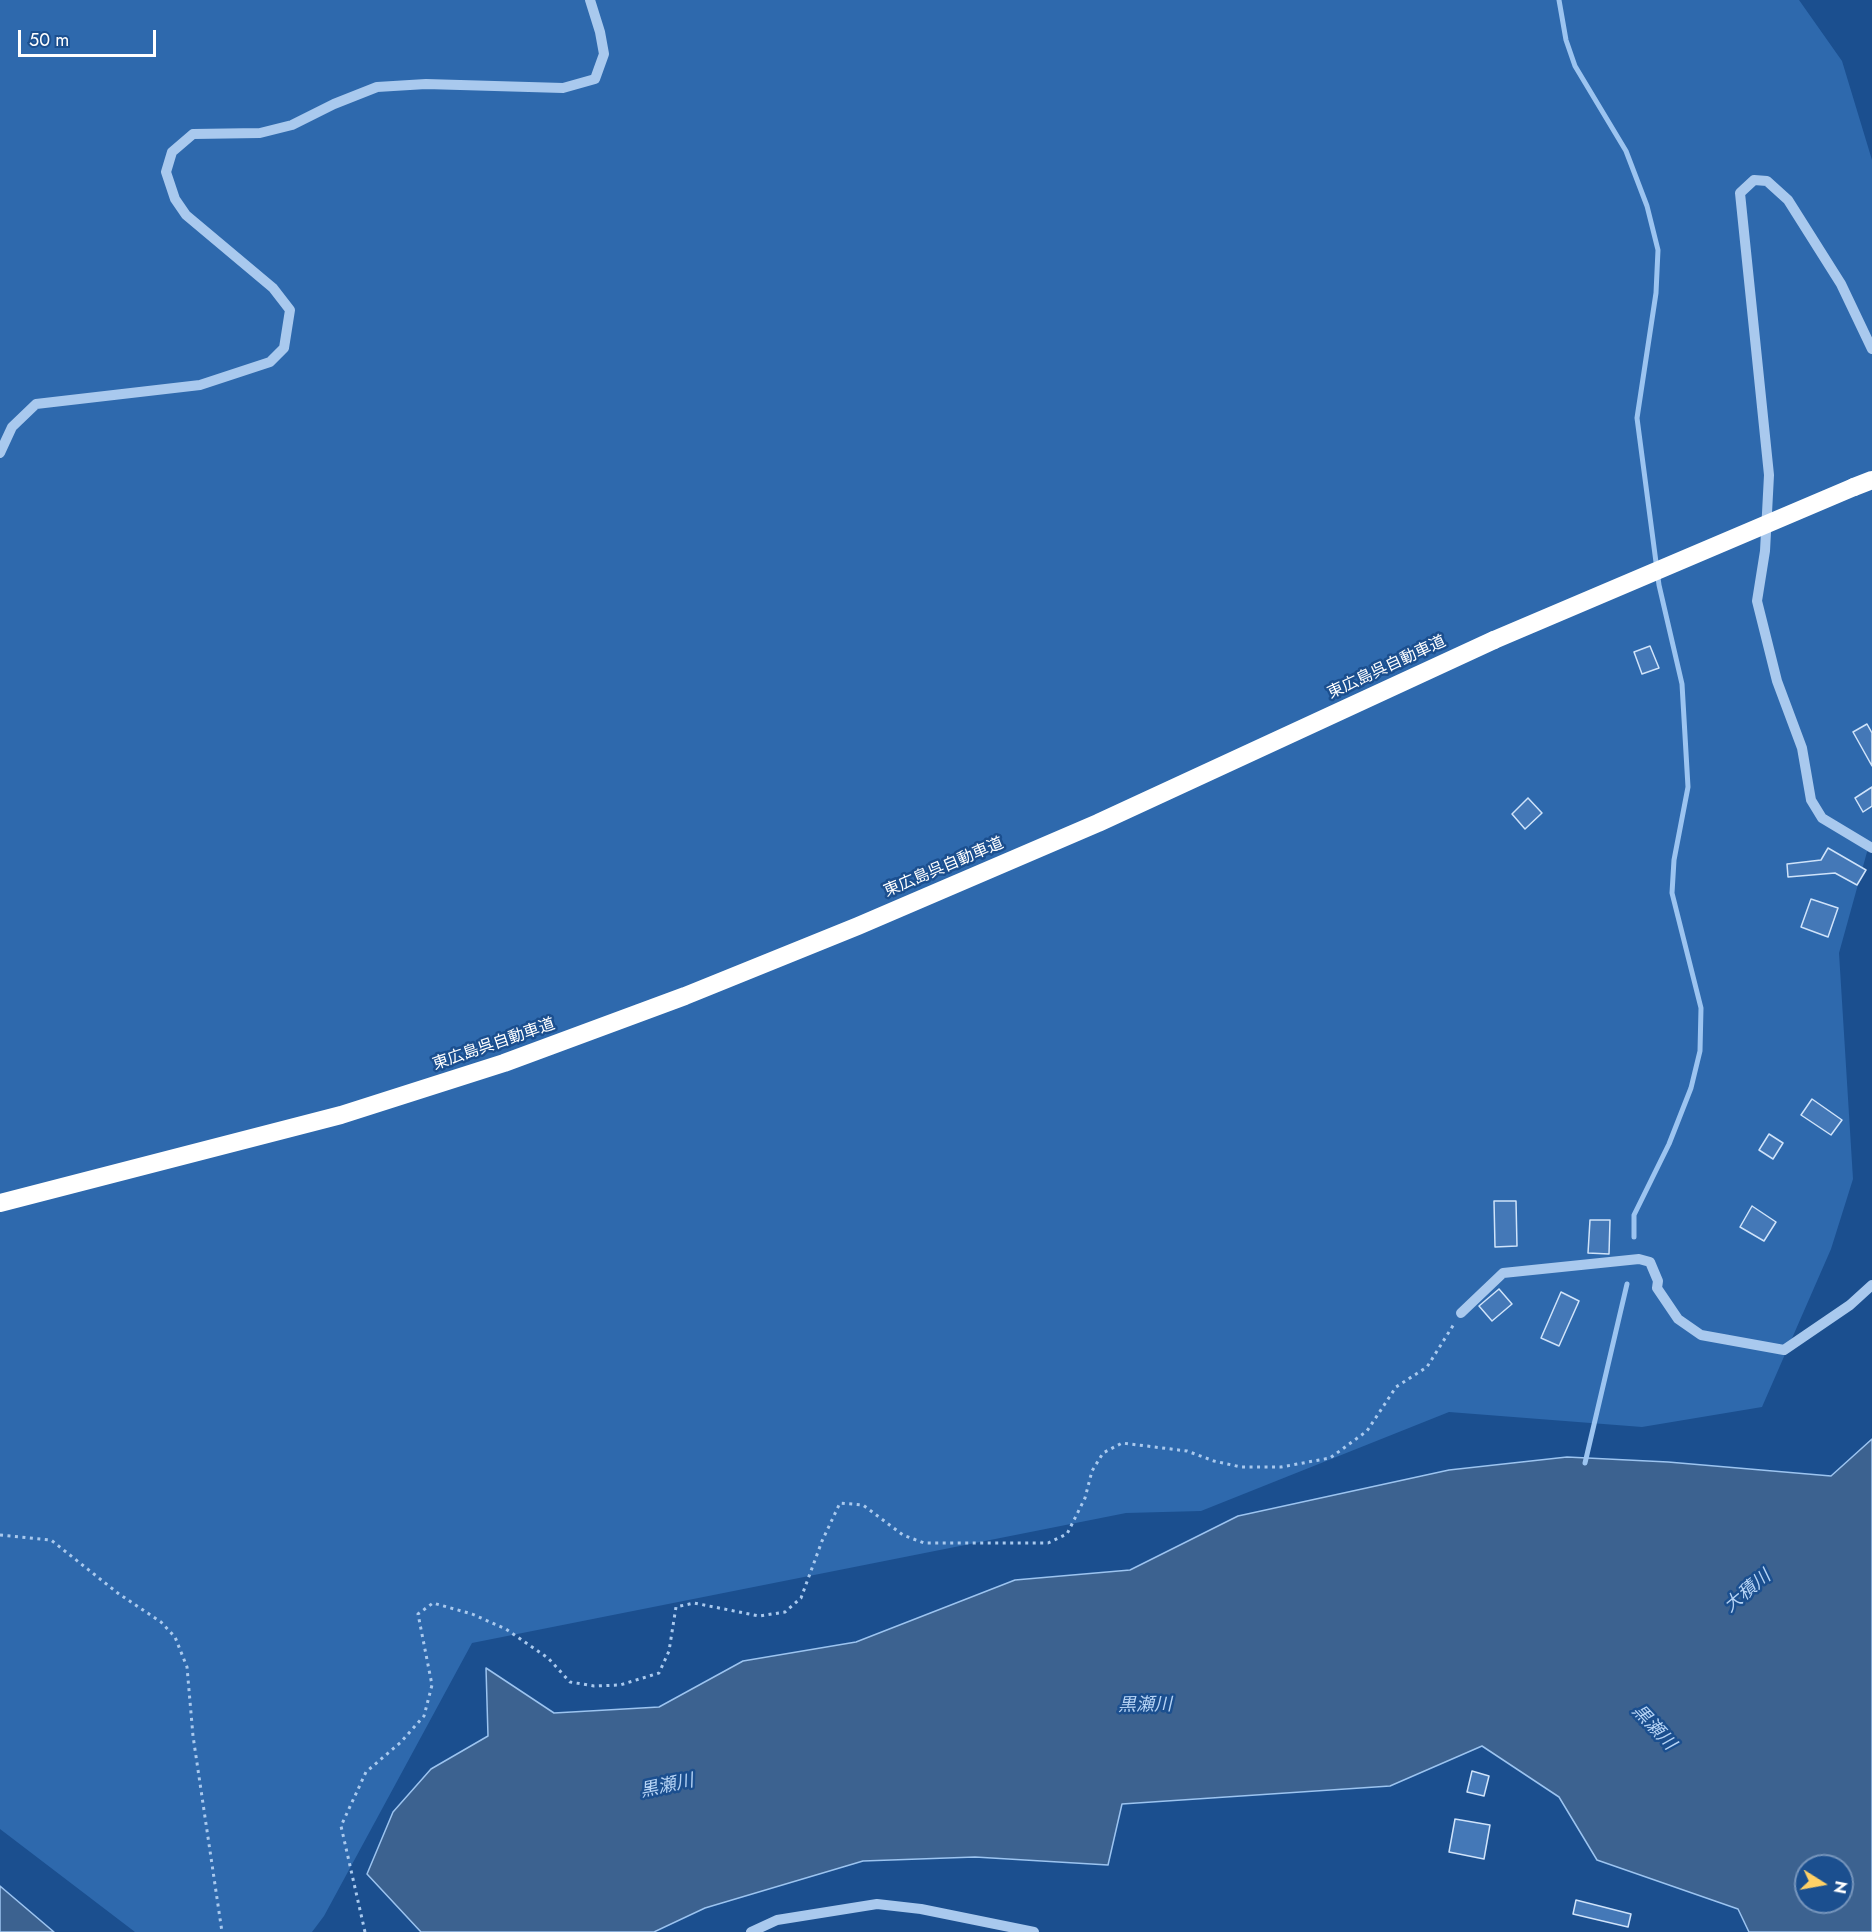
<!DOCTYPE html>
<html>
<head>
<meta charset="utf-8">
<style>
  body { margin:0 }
  #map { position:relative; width:1872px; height:1932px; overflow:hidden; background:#1b4f8f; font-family:Jost,sans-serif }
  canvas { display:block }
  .north { position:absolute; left:1794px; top:1854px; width:60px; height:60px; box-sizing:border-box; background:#1b4f8f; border:2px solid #7695bc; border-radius:50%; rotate:101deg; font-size:16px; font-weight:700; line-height:24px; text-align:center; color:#fff }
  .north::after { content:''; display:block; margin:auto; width:21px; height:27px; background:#ffd166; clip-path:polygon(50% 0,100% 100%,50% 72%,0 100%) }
  .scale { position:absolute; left:18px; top:30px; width:138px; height:27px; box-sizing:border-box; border:3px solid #fff; border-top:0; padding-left:8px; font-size:18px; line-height:21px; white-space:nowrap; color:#fff; -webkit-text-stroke:4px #1b4f8f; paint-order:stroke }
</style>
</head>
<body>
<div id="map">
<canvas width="1872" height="1932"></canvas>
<div class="north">N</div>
<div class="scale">50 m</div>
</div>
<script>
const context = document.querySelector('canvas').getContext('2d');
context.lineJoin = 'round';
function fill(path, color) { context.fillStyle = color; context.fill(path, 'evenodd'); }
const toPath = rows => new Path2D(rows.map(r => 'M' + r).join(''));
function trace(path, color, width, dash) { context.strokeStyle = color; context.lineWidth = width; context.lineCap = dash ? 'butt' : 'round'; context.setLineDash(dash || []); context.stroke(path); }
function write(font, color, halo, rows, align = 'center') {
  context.font = font + ' Jost,"Noto Sans JP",sans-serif'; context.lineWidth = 5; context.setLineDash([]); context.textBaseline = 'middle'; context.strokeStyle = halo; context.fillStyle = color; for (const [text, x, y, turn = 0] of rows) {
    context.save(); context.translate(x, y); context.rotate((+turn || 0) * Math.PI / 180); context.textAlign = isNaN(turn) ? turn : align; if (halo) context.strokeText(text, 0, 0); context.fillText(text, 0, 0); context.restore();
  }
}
fill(toPath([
  [0,0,1799,0,1842,61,1872,160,1872,845,1867,852,1839,953,1853,1179,1831,1249,1762,1407,1642,1427,1449,1412,1201,1511,1126,1513,472,1643,324,1916,312,1932,135,1932,0,1829]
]), '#2e69ad');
const water = toPath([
  [1872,1439,1872,1932,1749,1932,1738,1909,1597,1860,1559,1797,1482,1746,1390,1786,1122,1804,1108,1865,975,1857,863,1861,705,1908,654,1932,421,1932,367,1874,393,1812,431,1769,488,1736,486,1668,554,1713,659,1707,743,1661,856,1642,1015,1580,1130,1570,1238,1516,1449,1470,1567,1457,1668,1462,1831,1476,1872,1439],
  [1806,1866,1842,1866,1842,1902,1806,1902,1806,1866],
  [0,1886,54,1932,0,1932,0,1886]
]);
fill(water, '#3c6290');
trace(water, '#9cc4f0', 1.5);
trace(toPath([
  [1559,0,1566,40,1575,66,1626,151,1647,206,1658,250,1656,293,1637,418,1659,585,1682,684,1688,787,1674,860,1672,893,1701,1008,1700,1051,1691,1088,1669,1144,1634,1215,1634,1237],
  [1585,1463,1627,1284]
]), '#9cc4f0', 5);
const building = toPath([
  [1650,646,1659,668,1642,674,1634,652,1650,646],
  [1867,724,1872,733,1872,766,1853,732,1867,724],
  [1872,787,1872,806,1863,812,1855,798,1872,787],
  [1528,798,1542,813,1525,829,1512,814,1528,798],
  [1828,848,1866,870,1857,885,1835,873,1788,877,1787,864,1821,860,1828,848],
  [1811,899,1838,908,1828,937,1801,927,1811,899],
  [1812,1099,1842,1120,1831,1135,1801,1115,1812,1099],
  [1769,1134,1783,1143,1773,1159,1759,1150,1769,1134],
  [1494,1201,1516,1201,1517,1246,1495,1247,1494,1201],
  [1752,1206,1776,1222,1764,1241,1740,1227,1752,1206],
  [1590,1220,1610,1220,1609,1254,1588,1253,1590,1220],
  [1499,1289,1512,1304,1492,1321,1479,1306,1499,1289],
  [1561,1292,1579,1301,1559,1346,1541,1338,1561,1292],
  [1472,1771,1489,1776,1484,1796,1467,1792,1472,1771],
  [1455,1819,1490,1825,1484,1859,1449,1852,1455,1819],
  [1576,1900,1631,1914,1628,1927,1573,1914,1576,1900]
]);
fill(building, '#4478b7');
trace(building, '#cfe3fa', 1.5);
trace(toPath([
  [0,1535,51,1540,119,1594,161,1622,175,1637,187,1667,193,1736,222,1932],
  [365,1932,341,1826,366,1772,401,1742,424,1716,432,1685,418,1614,433,1603,472,1614,506,1629,548,1658,570,1682,594,1686,620,1685,659,1673,669,1651,676,1607,694,1603,759,1616,785,1612,801,1598,822,1541,840,1503,863,1505,903,1535,924,1543,1048,1543,1067,1534,1085,1498,1092,1471,1103,1453,1122,1443,1187,1451,1214,1461,1241,1467,1281,1467,1330,1458,1367,1431,1396,1387,1427,1367,1454,1324]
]), '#a9c9ee', 3, [3, 4.5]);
trace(toPath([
  [1872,349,1841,284,1788,200,1767,181,1754,180,1740,193,1769,475,1765,551,1757,601,1777,681,1802,748,1811,800,1822,818,1872,848],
  [0,453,12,427,36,404,200,385,270,362,284,348,290,310,273,288,186,215,175,199,166,172,172,152,193,134,260,133,292,125,334,104,377,87,426,84,563,88,595,79,604,54,600,32,590,0],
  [1461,1313,1503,1273,1639,1259,1650,1262,1658,1281,1657,1288,1678,1319,1701,1335,1784,1350,1850,1305,1872,1285],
  [751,1932,777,1920,877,1904,921,1909,1034,1932]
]), '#a9c9ee', 10);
trace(toPath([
  [1854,487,1872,480],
  [0,1203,341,1115,504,1063,685,996,858,926,1098,823,1494,640]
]), '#fff', 18);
trace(toPath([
  [1494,640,1854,487]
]), '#fff', 18);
write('16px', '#fff', '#1b4f8f', [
  ["東広島呉自動車道",1387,668,-25],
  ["東広島呉自動車道",944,868,-23],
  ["東広島呉自動車道",494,1045,-19]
]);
write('italic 18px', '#b5d3f5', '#1b4f8f', [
  ["大積川",1748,1592,-40],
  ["黒瀬川",1145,1706,-1],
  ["黒瀬川",1653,1728,47],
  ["黒瀬川",667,1787,-12]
]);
</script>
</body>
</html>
